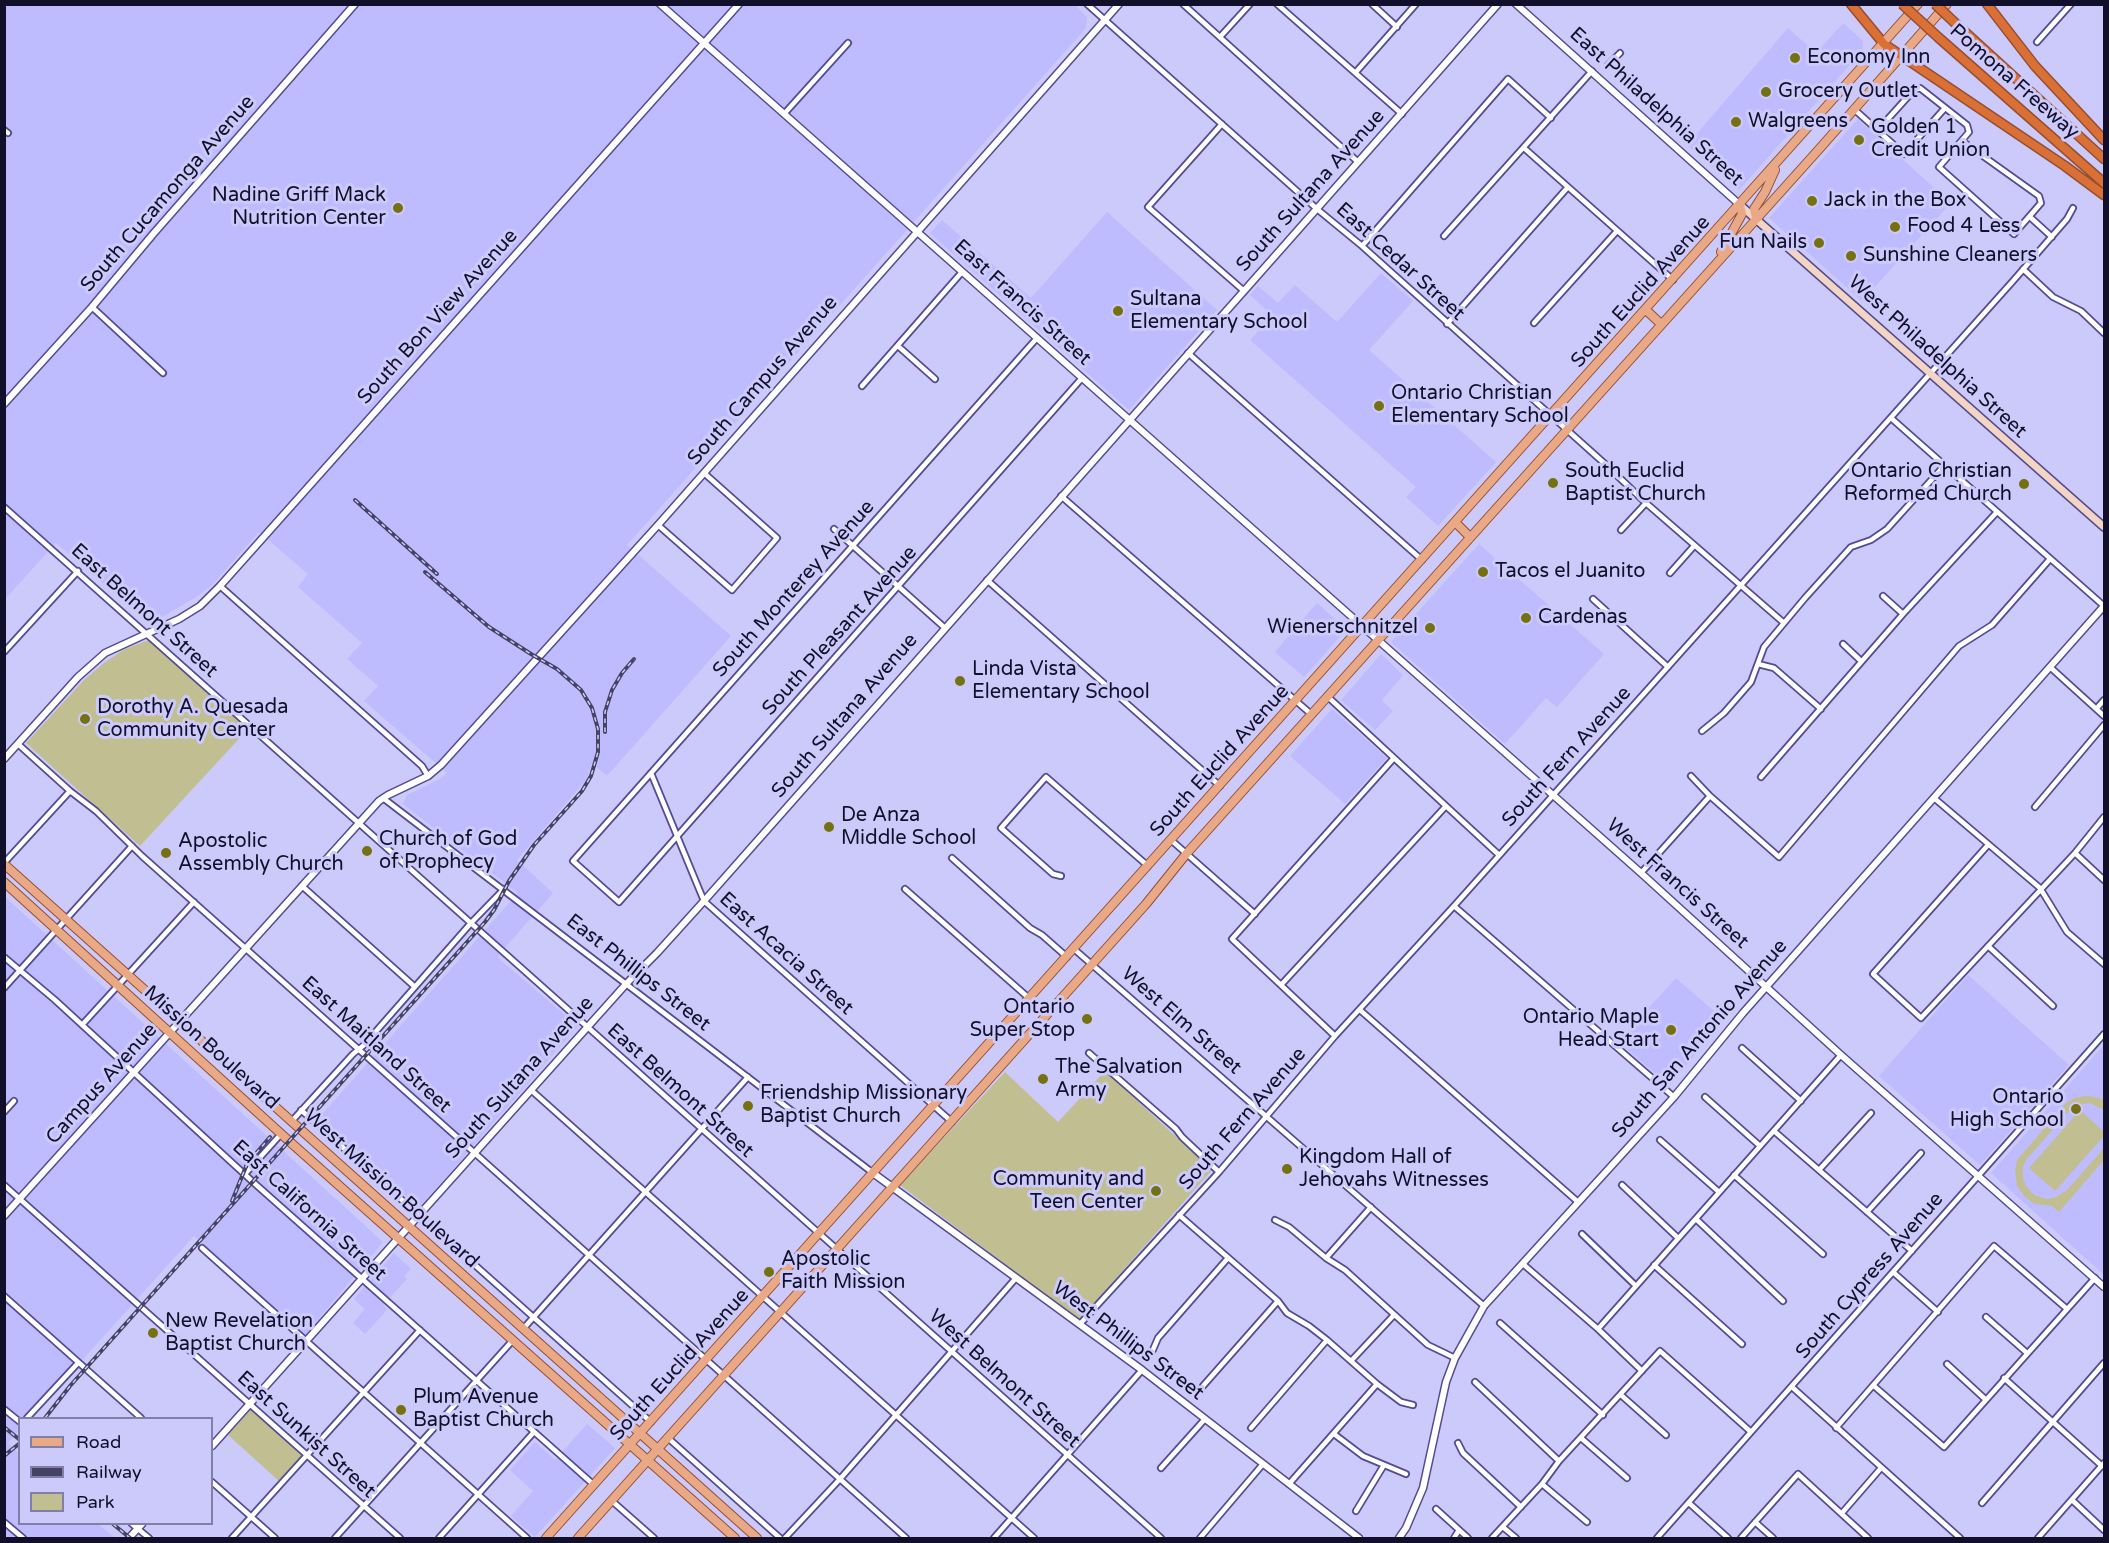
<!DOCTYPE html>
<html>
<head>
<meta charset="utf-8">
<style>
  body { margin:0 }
  #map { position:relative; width:2109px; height:1543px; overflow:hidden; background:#cccafa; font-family:"Varela Round",sans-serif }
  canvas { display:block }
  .frame { position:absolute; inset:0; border:6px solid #120f2a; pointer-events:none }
  .legend { position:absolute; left:18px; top:1417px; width:195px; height:108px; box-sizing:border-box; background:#cccafa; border:2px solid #827fa7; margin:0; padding:8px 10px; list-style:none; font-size:18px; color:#120f2a }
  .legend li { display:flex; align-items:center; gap:12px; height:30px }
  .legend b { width:30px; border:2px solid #827fa7 }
</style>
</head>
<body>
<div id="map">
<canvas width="2109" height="1543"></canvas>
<div class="frame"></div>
<ul class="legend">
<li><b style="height:8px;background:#e9a986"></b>Road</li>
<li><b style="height:8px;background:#454263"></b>Railway</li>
<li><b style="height:16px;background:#c1bf92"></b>Park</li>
</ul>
</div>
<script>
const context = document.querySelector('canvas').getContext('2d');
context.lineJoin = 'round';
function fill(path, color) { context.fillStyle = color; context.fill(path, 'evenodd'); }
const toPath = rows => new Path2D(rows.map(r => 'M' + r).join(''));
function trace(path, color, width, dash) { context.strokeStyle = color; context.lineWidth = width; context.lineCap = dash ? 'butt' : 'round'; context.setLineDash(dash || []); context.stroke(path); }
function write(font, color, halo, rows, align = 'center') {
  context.font = font + ' "Varela Round",sans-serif'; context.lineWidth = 6; context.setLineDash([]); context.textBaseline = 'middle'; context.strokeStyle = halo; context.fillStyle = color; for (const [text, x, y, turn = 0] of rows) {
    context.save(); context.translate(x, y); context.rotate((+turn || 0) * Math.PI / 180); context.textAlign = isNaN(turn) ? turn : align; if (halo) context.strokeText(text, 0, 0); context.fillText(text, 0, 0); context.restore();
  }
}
fill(toPath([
  [1074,4,1087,17,1086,28,627,545,731,636,607,776,592,763,587,779,517,860,553,893,497,957,578,1026,419,1208,318,1119,518,893,403,804,407,795,440,779,447,773,364,701,378,686,347,659,362,643,298,587,308,574,259,532,212,585,198,596,150,624,56,543,5,599,5,5],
  [1843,23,1863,41,1862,51,1739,190,1687,145,1788,28,1816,53],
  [1858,119,1951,203,1862,301,1769,218],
  [1107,212,1217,310,1129,410,930,233,942,220,1031,298],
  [1381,273,1413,301,1369,350,1496,462,1438,526,1406,497,1416,487,1250,340,1264,325,1261,323,1270,313,1250,295,1258,286,1278,303,1295,285,1337,322],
  [1479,544,1604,654,1557,707,1546,698,1505,744,1391,642],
  [1317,603,1346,629,1345,631,1304,677,1275,652],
  [1381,654,1403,675,1382,700,1393,711,1375,730,1341,700],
  [1332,709,1387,758,1345,804,1290,756],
  [4,896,383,1242,305,1335,194,1236,30,1418,20,1418,19,1430,8,1443,19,1454,20,1524,98,1524,115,1538,5,1538],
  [1968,975,2069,1065,1980,1165,1879,1076],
  [1676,978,1724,1020,1669,1086,1618,1041],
  [2104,1045,2104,1275,1991,1173],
  [394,1253,411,1269,404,1276,407,1279,383,1305,387,1310,365,1334,353,1323,365,1309,354,1299],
  [587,1424,615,1448,535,1537,511,1516,533,1491,510,1470,535,1442,555,1460]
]), '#bebbff');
fill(toPath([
  [149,640,248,729,140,846,26,743,84,680,104,663,125,649],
  [1105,1071,1212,1170,1079,1320,900,1185,1005,1072,1058,1122],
  [2085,1096,2095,1097,2104,1100,2104,1110,2090,1103,2078,1105,2071,1109,2026,1160,2023,1167,2023,1179,2026,1186,2034,1195,2046,1199,2054,1198,2067,1190,2104,1148,2104,1160,2059,1212,2052,1206,2035,1204,2026,1198,2017,1186,2015,1170,2017,1160,2066,1103,2075,1098],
  [2080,1110,2104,1132,2104,1136,2055,1191,2029,1168],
  [251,1408,303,1455,279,1481,228,1435]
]), '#c1bf92');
const minor = toPath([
  [1087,4,1317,209,1362,246,1604,463,1646,503,1784,623],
  [1183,4,1358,162],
  [1277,4,1402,114],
  [1372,4,1397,27],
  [1220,37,1250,4],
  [2037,42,2071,4],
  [1608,65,1620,53],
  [1356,72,1416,4],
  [1855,110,1904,154,1945,108],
  [784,114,848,43],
  [1222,124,1148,207,1244,291],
  [4,130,8,133],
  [1877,131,1914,90,1920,88,1967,125,1969,132,1939,167,2014,234,2041,203,2039,196,1962,141],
  [1524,148,1673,280],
  [2030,217,2052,237],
  [1444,236,1592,71],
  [1362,246,1508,79,1551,118],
  [2023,269,2053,297,2081,311,2104,333],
  [92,307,163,373],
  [1534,323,1617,231],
  [1447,324,1568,187],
  [1037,338,573,861,619,902,1082,378],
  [898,346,935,379],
  [1188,353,1422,560],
  [862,386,962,272],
  [1891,418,2104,606],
  [1061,496,1311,714],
  [4,507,1161,1538],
  [658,525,732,590,777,538,704,473],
  [834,529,945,628],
  [1621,530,1646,503],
  [1670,573,1694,546],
  [987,580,1220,786],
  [220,586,422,766,428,776],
  [1883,596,1903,614],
  [1593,599,1668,667],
  [1843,644,1861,661],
  [4,652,78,571],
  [1758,664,1774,668,1821,709],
  [2050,667,2104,716],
  [1327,696,1499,855],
  [2097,708,2104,700],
  [1702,731,1724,713,1751,682,1764,647,1805,598,1851,547,1871,540,1887,529,1944,466],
  [18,744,70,791,96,811,142,856,906,1538],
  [651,773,704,901,952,1122],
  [1691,776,1710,796,1779,857,1959,646,1992,625,2050,559],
  [1761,777,1903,614,1996,513],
  [383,798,873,1173],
  [1934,798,2040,888,2067,932,2104,964],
  [2035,807,2104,725],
  [1171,840,1255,914],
  [1988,845,1873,974,1921,1018,2075,853,2104,817],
  [2075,853,2104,880],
  [952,858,1030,928,1042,935,1067,957],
  [4,863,70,791],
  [1641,873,1710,796],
  [1061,876,1053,874,1001,828,1046,777,1148,866],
  [302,886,415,987],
  [905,889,1047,1014],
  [1454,906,1674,1097],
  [1988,946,2053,1006],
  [1074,949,1484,1306],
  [4,957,55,1000,253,1182,594,1485],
  [1281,985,1446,806],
  [4,988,132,846],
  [1360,1010,1578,1202],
  [82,1025,194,902],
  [1335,1036,1232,939,1394,758],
  [1742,1048,1801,1101],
  [1089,1053,1176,1129,1182,1137,1219,1172],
  [531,1090,1034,1538],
  [1705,1097,1760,1146],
  [301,1110,651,1422],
  [4,1112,14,1101],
  [291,1122,353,1054,364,1045,471,923,504,889],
  [1774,1131,1912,1251],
  [1660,1140,1719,1192],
  [1819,1170,1871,1113],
  [245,1174,281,1134],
  [1734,1175,1823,1254],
  [4,1185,400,1538],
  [1622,1185,1678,1238],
  [1867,1212,1921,1153],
  [1179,1215,1278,1301,1287,1313,1309,1326,1327,1340,1377,1384,1401,1402,1413,1405],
  [1696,1219,1783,1301],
  [1275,1220,1289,1227,1326,1258,1345,1270,1428,1345,1455,1358],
  [1582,1234,1636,1286],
  [202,1248,527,1538],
  [1326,1258,1371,1207],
  [1523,1264,1598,1329,1642,1371],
  [1654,1265,1742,1344],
  [1893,1272,1938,1312],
  [4,1296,141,1418],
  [1986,1317,2027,1353],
  [1500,1323,1603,1415],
  [1080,1324,1219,1172,1335,1036,1454,906,2013,281,2067,219,2073,208],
  [523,1329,748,1077],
  [1598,1329,1841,1055],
  [1152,1352,1158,1338,1228,1258],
  [1351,1361,1394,1315],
  [1947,1364,1985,1399],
  [2004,1378,2102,1466],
  [1475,1382,1559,1461],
  [1203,1386,1278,1301],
  [1874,1386,1944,1447,2095,1278],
  [1792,1387,1960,1538],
  [1621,1395,1666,1435],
  [4,1409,20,1422],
  [27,1418,78,1363],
  [1251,1428,1327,1340],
  [1836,1428,1994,1246,2067,1309],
  [1334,1434,1363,1456,1406,1474],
  [668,1438,780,1538],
  [1581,1438,1627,1478],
  [1458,1443,1463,1453,1521,1507],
  [1161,1468,1205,1419],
  [212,1482,275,1538],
  [1289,1484,1377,1384],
  [1542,1484,1587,1522],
  [2072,1500,2104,1530],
  [612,1501,654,1538],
  [1689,1503,1728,1538],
  [1982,1503,2104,1363],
  [1436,1509,1468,1538],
  [1356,1511,1384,1465],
  [1842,1513,1881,1468],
  [4,1522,23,1538],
  [1755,1522,1773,1538],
  [132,1524,149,1538],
  [1504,1528,1516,1538],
  [232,1538,420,1330],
  [335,1538,513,1340],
  [439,1538,534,1432],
  [785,1538,840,1479,1016,1278],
  [994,1538,1142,1370],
  [1200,1538,1263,1464],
  [1454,1538,1459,1530],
  [1492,1538,1542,1484,1559,1461,1660,1351,1751,1432],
  [1657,1538,2104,1034],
  [1741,1538,1798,1474,1868,1538],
  [2038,1538,2104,1463]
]);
const tertiary = toPath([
  [660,4,1641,873,1841,1055,2104,1287],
  [1516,4,1740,205],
  [4,404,92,307,154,233,355,4],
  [4,759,78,677,105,653,179,619,200,606,220,586,739,4],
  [873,1173,1142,1370,1359,1538],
  [4,1216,379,801,388,795,428,776,441,765,658,525,1119,4],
  [212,1446,627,983,657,953,704,901,1498,4],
  [129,1538,142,1524],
  [1399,1538,1406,1528,1423,1488,1446,1382,1455,1358,1484,1306,1674,1097,1743,1013,2104,606]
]);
const secondary = toPath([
  [1740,205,2104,527]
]);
const primary = toPath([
  [1756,218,1754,209,1765,192,1775,170],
  [1721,252,1742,214,1740,205],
  [1646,310,1661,324],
  [1456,523,1470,537],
  [4,864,757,1538],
  [4,882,289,1141,735,1538],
  [546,1538,1918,4],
  [578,1538,1146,904,1187,853,1821,147,1947,4]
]);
const motorway = toPath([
  [1851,4,1884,44,2065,166,2104,195],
  [1987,4,2035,66,2104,140],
  [1954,22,2104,159],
  [1939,38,2104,183]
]);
trace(minor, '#534c90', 8);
trace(tertiary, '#534c90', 9);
trace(secondary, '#534c90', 10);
trace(primary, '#944e32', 10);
trace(motorway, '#944e32', 11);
trace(minor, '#fff', 4.5);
trace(tertiary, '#fff', 6);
trace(secondary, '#f4d4c3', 7);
trace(primary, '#e9a986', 8);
trace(motorway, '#da7036', 8);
const rail = toPath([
  [355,500,437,574],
  [605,732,605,712,612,690,622,673,634,659],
  [232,1201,247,1164,270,1137],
  [45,1418,70,1386,485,922,494,910,509,881,534,845,582,791,591,776,598,752,598,729,592,708,581,690,557,669,531,654,489,627,425,572],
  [4,1427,20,1440],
  [4,1456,20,1443],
  [113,1524,130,1538]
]);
trace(rail, '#454263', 4);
trace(rail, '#cccafa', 1.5, [4.5]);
const motorwayBridge = toPath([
  [1902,4,1939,38],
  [1935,4,1954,22]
]);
trace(motorwayBridge, '#944e32', 11, []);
trace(motorwayBridge, '#da7036', 8);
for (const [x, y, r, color] of [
  [1795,58,6,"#757011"],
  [1766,92,6,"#757011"],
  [1736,122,6,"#757011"],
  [1859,140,6,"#757011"],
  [1812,201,6,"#757011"],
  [398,208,6,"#757011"],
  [1895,227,6,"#757011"],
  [1819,243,6,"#757011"],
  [1851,256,6,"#757011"],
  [1118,311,6,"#757011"],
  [1379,406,6,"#757011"],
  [1553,483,6,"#757011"],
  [2024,484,6,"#757011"],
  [1483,572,6,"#757011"],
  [1526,618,6,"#757011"],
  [1430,628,6,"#757011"],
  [960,681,6,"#757011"],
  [85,719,6,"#757011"],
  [829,827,6,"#757011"],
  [367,851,6,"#757011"],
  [166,853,6,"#757011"],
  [1087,1019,6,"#757011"],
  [1671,1030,6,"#757011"],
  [1043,1079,6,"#757011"],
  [748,1106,6,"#757011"],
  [2076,1109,6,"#757011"],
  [1287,1169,6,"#757011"],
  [1156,1191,6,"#757011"],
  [769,1272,6,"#757011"],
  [153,1333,6,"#757011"],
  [401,1410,6,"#757011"]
]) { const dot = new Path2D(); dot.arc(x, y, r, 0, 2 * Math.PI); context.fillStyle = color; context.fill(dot); trace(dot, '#cccafa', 2); }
write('20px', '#120f2a', '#cccafa', [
  ["Economy Inn",1807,58],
  ["Grocery Outlet",1778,92],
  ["Walgreens",1748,122],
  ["Golden 1",1871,128],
  ["Credit Union",1871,151],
  ["Nadine Griff Mack",386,196,"right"],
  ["Nutrition Center",386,219,"right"],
  ["Jack in the Box",1824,201],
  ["Food 4 Less",1907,227],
  ["Fun Nails",1807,243,"right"],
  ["Sunshine Cleaners",1863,256],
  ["Sultana",1130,300],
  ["Elementary School",1130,323],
  ["Ontario Christian",1391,394],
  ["Elementary School",1391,417],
  ["South Euclid",1565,472],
  ["Baptist Church",1565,495],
  ["Ontario Christian",2012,472,"right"],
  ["Reformed Church",2012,495,"right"],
  ["Tacos el Juanito",1495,572],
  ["Cardenas",1538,618],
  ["Wienerschnitzel",1418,628,"right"],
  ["Linda Vista",972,670],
  ["Elementary School",972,693],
  ["Dorothy A. Quesada",97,708],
  ["Community Center",97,731],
  ["De Anza",841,816],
  ["Middle School",841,839],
  ["Church of God",379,840],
  ["of Prophecy",379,863],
  ["Apostolic",178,842],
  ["Assembly Church",178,865],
  ["Ontario",1075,1008,"right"],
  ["Super Stop",1075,1031,"right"],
  ["Ontario Maple",1659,1018,"right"],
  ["Head Start",1659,1041,"right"],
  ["The Salvation",1055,1068],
  ["Army",1055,1091],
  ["Friendship Missionary",760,1094],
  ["Baptist Church",760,1117],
  ["Ontario",2064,1098,"right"],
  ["High School",2064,1121,"right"],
  ["Kingdom Hall of",1299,1158],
  ["Jehovahs Witnesses",1299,1181],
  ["Community and",1144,1180,"right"],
  ["Teen Center",1144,1203,"right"],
  ["Apostolic",781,1260],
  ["Faith Mission",781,1283],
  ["New Revelation",165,1322],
  ["Baptist Church",165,1345],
  ["Plum Avenue",413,1398],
  ["Baptist Church",413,1421]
], 'left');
write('20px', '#120f2a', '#cccafa', [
  ["Pomona Freeway",2014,82,41],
  ["East Philadelphia Street",1656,107,42],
  ["South Sultana Avenue",1311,191,-48],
  ["South Cucamonga Avenue",168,194,-49],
  ["East Cedar Street",1400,262,42],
  ["South Euclid Avenue",1641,292,-48],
  ["East Francis Street",1022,303,42],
  ["South Bon View Avenue",438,317,-48],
  ["West Philadelphia Street",1937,357,42],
  ["South Campus Avenue",763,381,-49],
  ["South Monterey Avenue",794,589,-48],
  ["East Belmont Street",144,611,42],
  ["South Pleasant Avenue",840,631,-48],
  ["South Sultana Avenue",845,716,-49],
  ["South Fern Avenue",1567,757,-48],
  ["South Euclid Avenue",1220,761,-48],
  ["West Francis Street",1677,884,42],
  ["East Acacia Street",786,954,42],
  ["East Phillips Street",638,973,38],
  ["West Elm Street",1181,1021,41],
  ["South San Antonio Avenue",1700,1039,-49],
  ["East Maitland Street",376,1045,42],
  ["Mission Boulevard",211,1048,42],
  ["South Sultana Avenue",520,1078,-48],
  ["Campus Avenue",102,1084,-48],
  ["East Belmont Street",680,1091,42],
  ["South Fern Avenue",1243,1119,-49],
  ["West Mission Boulevard",391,1189,42],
  ["East California Street",309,1211,42],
  ["South Cypress Avenue",1870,1276,-49],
  ["West Phillips Street",1128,1341,37],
  ["South Euclid Avenue",680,1365,-48],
  ["West Belmont Street",1004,1379,42],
  ["East Sunkist Street",306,1435,42]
]);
</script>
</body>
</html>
